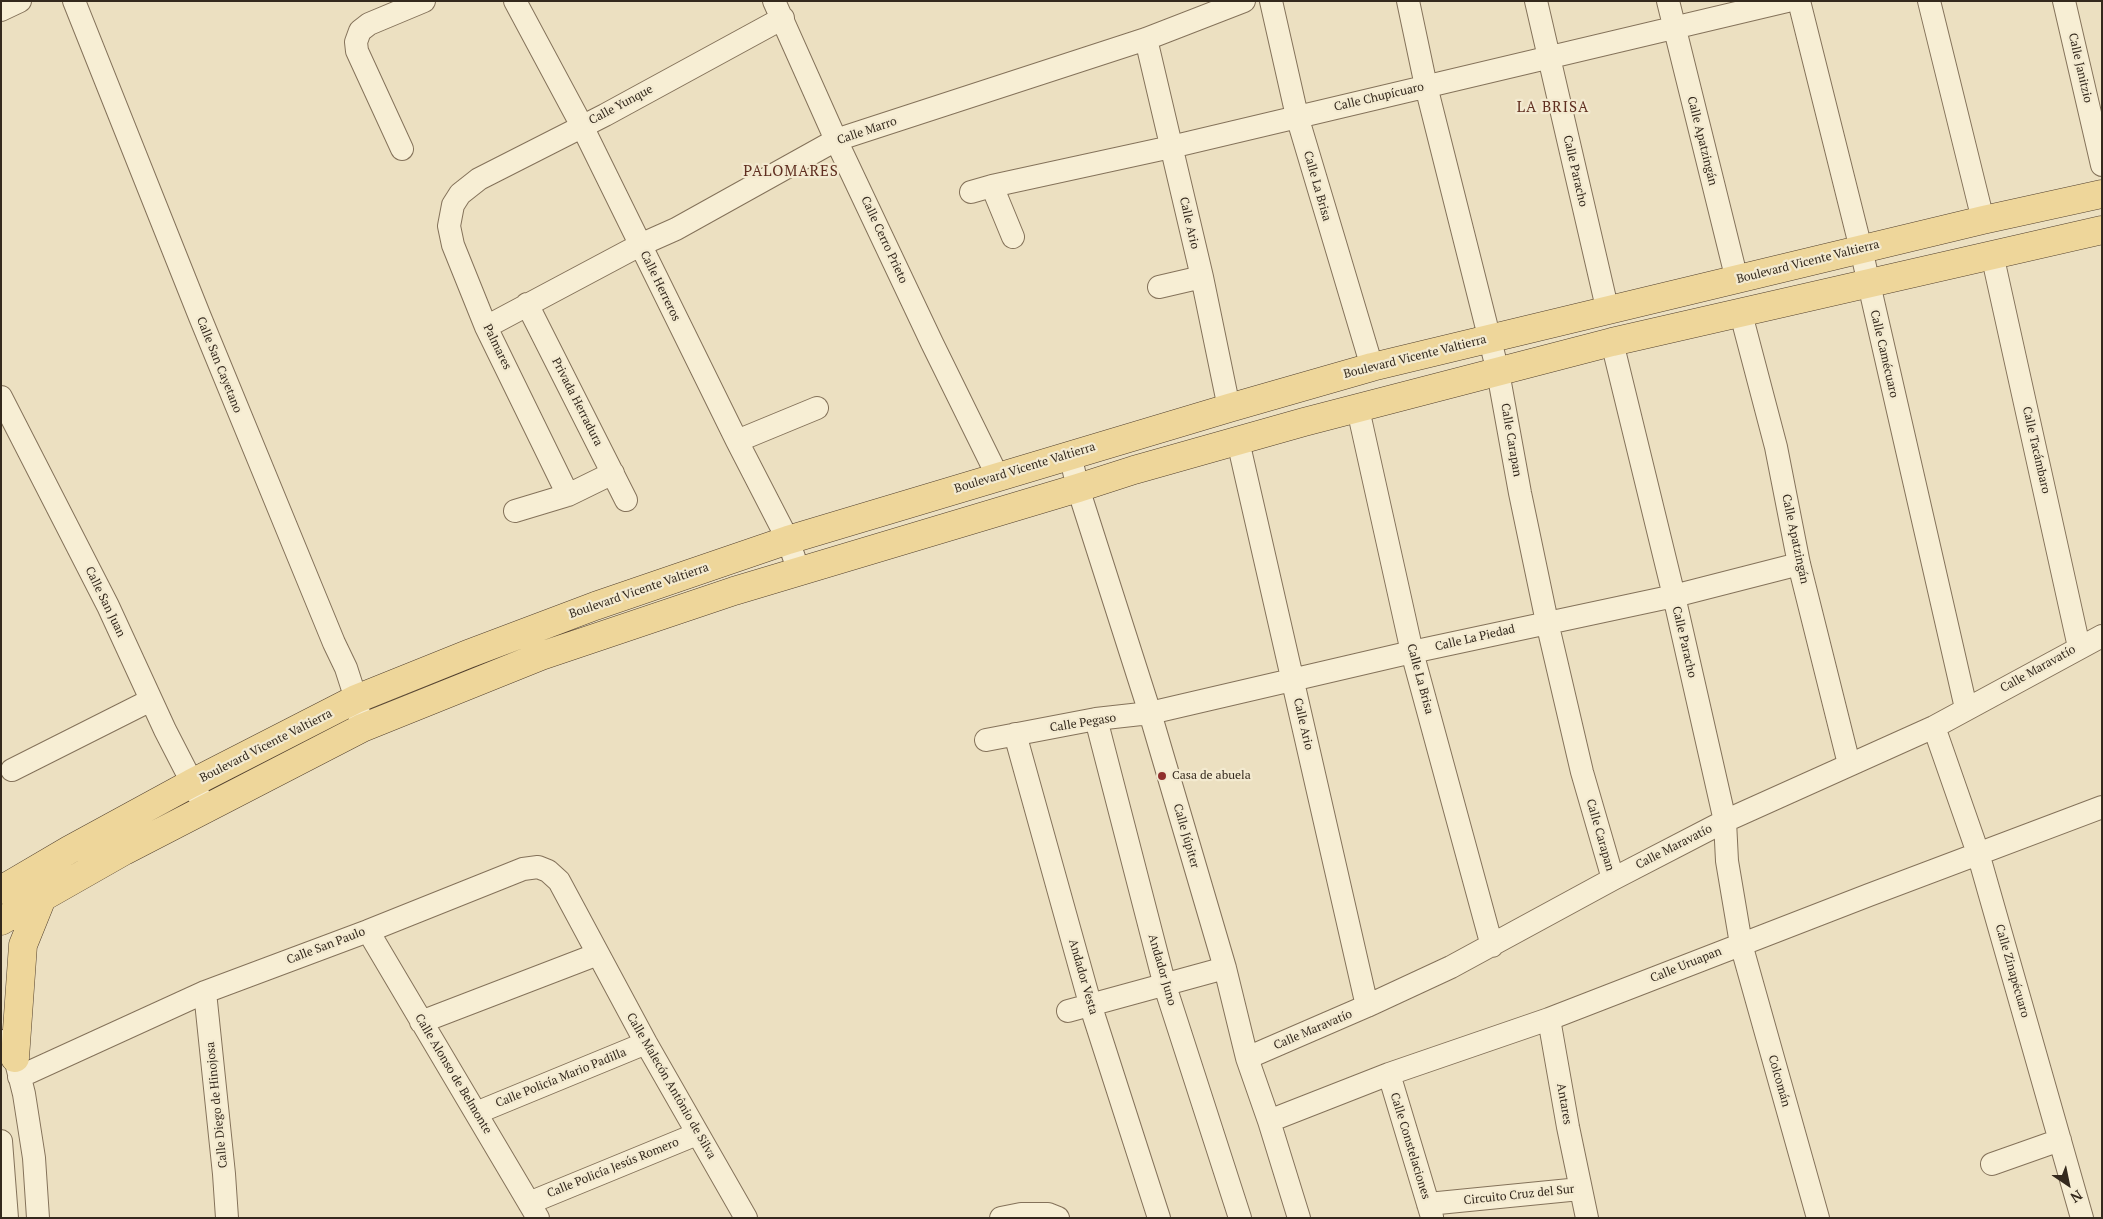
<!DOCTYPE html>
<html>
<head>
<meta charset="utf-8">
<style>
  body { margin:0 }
  #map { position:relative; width:2103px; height:1219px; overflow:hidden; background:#ece0c1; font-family:"PT Serif",serif }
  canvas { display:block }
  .frame { position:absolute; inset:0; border:2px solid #34291d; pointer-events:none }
  .north { position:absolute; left:2043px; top:1159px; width:50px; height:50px; -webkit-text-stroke:4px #f3ead0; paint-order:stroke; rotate:146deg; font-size:14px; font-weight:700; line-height:20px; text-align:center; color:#34291d }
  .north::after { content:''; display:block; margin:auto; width:18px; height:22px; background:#34291d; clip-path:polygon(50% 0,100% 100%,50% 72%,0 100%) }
</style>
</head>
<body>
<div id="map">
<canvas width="2103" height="1219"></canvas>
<div class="frame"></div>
<div class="north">N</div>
</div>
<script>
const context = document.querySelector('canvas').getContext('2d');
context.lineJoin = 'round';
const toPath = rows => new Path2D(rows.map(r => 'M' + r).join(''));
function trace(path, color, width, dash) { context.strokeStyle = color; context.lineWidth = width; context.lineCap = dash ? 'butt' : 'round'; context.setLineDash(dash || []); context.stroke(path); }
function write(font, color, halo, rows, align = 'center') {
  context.font = font + ' "PT Serif",serif'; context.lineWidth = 4.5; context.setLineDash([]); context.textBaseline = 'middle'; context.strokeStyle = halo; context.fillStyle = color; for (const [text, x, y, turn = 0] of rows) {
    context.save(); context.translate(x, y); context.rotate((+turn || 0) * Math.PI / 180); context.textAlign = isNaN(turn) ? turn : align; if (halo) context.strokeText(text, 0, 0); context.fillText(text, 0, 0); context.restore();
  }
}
const minor = toPath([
  [74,1,200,317,334,643,346,668,356,699,362,728],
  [515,1,582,126,737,441,788,540,799,572],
  [774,1,836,140,932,343,998,477],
  [1271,1,1297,116,1372,367],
  [1408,1,1426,86,1498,372,1520,493,1547,622,1582,772,1613,879],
  [1536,1,1608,312],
  [1668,1,1737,280],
  [1799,1,1861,249,1966,708],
  [1929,1,1983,220],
  [2064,1,2102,165],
  [1,10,20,1],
  [1146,39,1202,277,1229,408],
  [402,149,357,51,356,42,360,31,369,24,424,1],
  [992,186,1013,237],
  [971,192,992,186,1171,147,1787,1],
  [1992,254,2079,647],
  [1159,287,1202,277],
  [527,304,626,500],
  [1741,314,1776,447,1799,564,1849,764],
  [486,327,640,245,676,229,836,140,1146,39,1244,1],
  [1612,342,1674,596,1725,821,1727,861,1741,944,1818,1218],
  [1,397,108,606,165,730,200,798],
  [1358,409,1412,652,1492,946],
  [737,441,817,408],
  [1238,441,1367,1006],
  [1070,455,1078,488,1150,713,1225,968,1247,1058,1269,1121,1299,1218],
  [568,495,486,327,453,245,449,226,453,205,460,194,479,179,605,115,783,18],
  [515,511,568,495,613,473],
  [1096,719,1165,986,1240,1218],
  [1934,727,1978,853,2082,1218],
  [1015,734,1091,1007,1159,1218],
  [986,740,1096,719,1150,713,1412,652,1674,596,1799,564],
  [12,770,151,700],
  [368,931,538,1218],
  [205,992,224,1174,227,1218],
  [1068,1011,1225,968],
  [1549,1019,1568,1127,1587,1218],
  [421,1022,598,954],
  [1,1041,15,1058,24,1094,34,1158,38,1218],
  [1247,1058,1367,1006,1451,967,1613,879,1725,821,1934,727,2102,636],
  [1389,1074,1432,1217],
  [19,1077,205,992,368,931,523,869,538,867,548,871,559,881,646,1043,746,1218],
  [476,1113,646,1043],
  [1269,1121,1389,1074,1549,1019,1869,895,2102,807],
  [1,1141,7,1218],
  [1992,1164,2060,1140],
  [529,1203,697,1134],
  [1428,1204,1580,1189],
  [1001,1218,1021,1214,1048,1214,1058,1218]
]);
const major = toPath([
  [1,890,69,850,192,783,356,699,468,654,595,606,788,540,1229,408,1372,367,1983,220,2102,194],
  [1,921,124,851,362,728,541,656,734,591,1078,488,1134,470,1304,422,1612,342,2102,230],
  [15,1058,23,945,42,898]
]);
trace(minor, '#84725a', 24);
trace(major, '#52402e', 29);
trace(minor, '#f7eed4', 22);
trace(major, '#eed69a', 28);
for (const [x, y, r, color] of [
  [1162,776,5,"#902f2c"]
]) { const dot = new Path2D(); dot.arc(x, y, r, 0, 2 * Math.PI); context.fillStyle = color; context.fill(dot); trace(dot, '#f3ead0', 2); }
write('12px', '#34291d', '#f3ead0', [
  ["Calle Janitzio",2080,68,77],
  ["Calle Chupícuaro",1379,97,-13],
  ["Calle Yunque",621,105,-28],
  ["Calle Marro",867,131,-19],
  ["Calle Apatzingán",1702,141,76],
  ["Calle Paracho",1575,171,77],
  ["Calle La Brisa",1317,186,74],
  ["Calle Ario",1189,223,77],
  ["Calle Cerro Prieto",884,240,65],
  ["Boulevard Vicente Valtierra",1808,262,-14],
  ["Calle Herreros",660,286,64],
  ["Palmares",497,347,64],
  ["Calle Camécuaro",1884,354,77],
  ["Boulevard Vicente Valtierra",1415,357,-14],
  ["Calle San Cayetano",219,365,68],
  ["Privada Herradura",577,402,63],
  ["Calle Carapan",1511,440,80],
  ["Calle Tacámbaro",2036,450,77],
  ["Boulevard Vicente Valtierra",1025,468,-17],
  ["Calle Apatzingán",1795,539,78],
  ["Boulevard Vicente Valtierra",639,591,-19],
  ["Calle San Juan",105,602,64],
  ["Calle La Piedad",1475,638,-13],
  ["Calle Paracho",1684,642,77],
  ["Calle Maravatío",2038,669,-29],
  ["Calle La Brisa",1420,679,75],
  ["Calle Pegaso",1083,723,-9],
  ["Calle Ario",1303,724,77],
  ["Boulevard Vicente Valtierra",266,746,-27],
  ["Calle Carapan",1600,835,74],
  ["Calle Júpiter",1186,836,74],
  ["Calle Maravatío",1674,847,-27],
  ["Calle San Paulo",326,946,-21],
  ["Calle Uruapan",1686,965,-22],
  ["Andador Juno",1162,970,74],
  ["Calle Zinapécuaro",2012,971,74],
  ["Andador Vesta",1083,977,74],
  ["Calle Maravatío",1313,1030,-23],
  ["Calle Alonso de Belmonte",453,1074,59],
  ["Calle Policía Mario Padilla",561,1078,-22],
  ["Colcomán",1779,1081,74],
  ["Calle Malecón Antônio de Silva",671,1086,60],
  ["Antares",1564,1104,80],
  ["Calle Diego de Hinojosa",217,1105,-96],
  ["Calle Constelaciones",1410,1146,73],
  ["Calle Policía Jesús Romero",613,1168,-22],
  ["Circuito Cruz del Sur",1519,1195,-6]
]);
write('12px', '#34291d', '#f3ead0', [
  ["Casa de abuela",1172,776]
], 'left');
context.letterSpacing = '1px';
write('15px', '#5f2e1f', '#f3ead0', [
  ["LA BRISA",1553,108],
  ["PALOMARES",791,172]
]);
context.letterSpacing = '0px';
</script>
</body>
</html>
